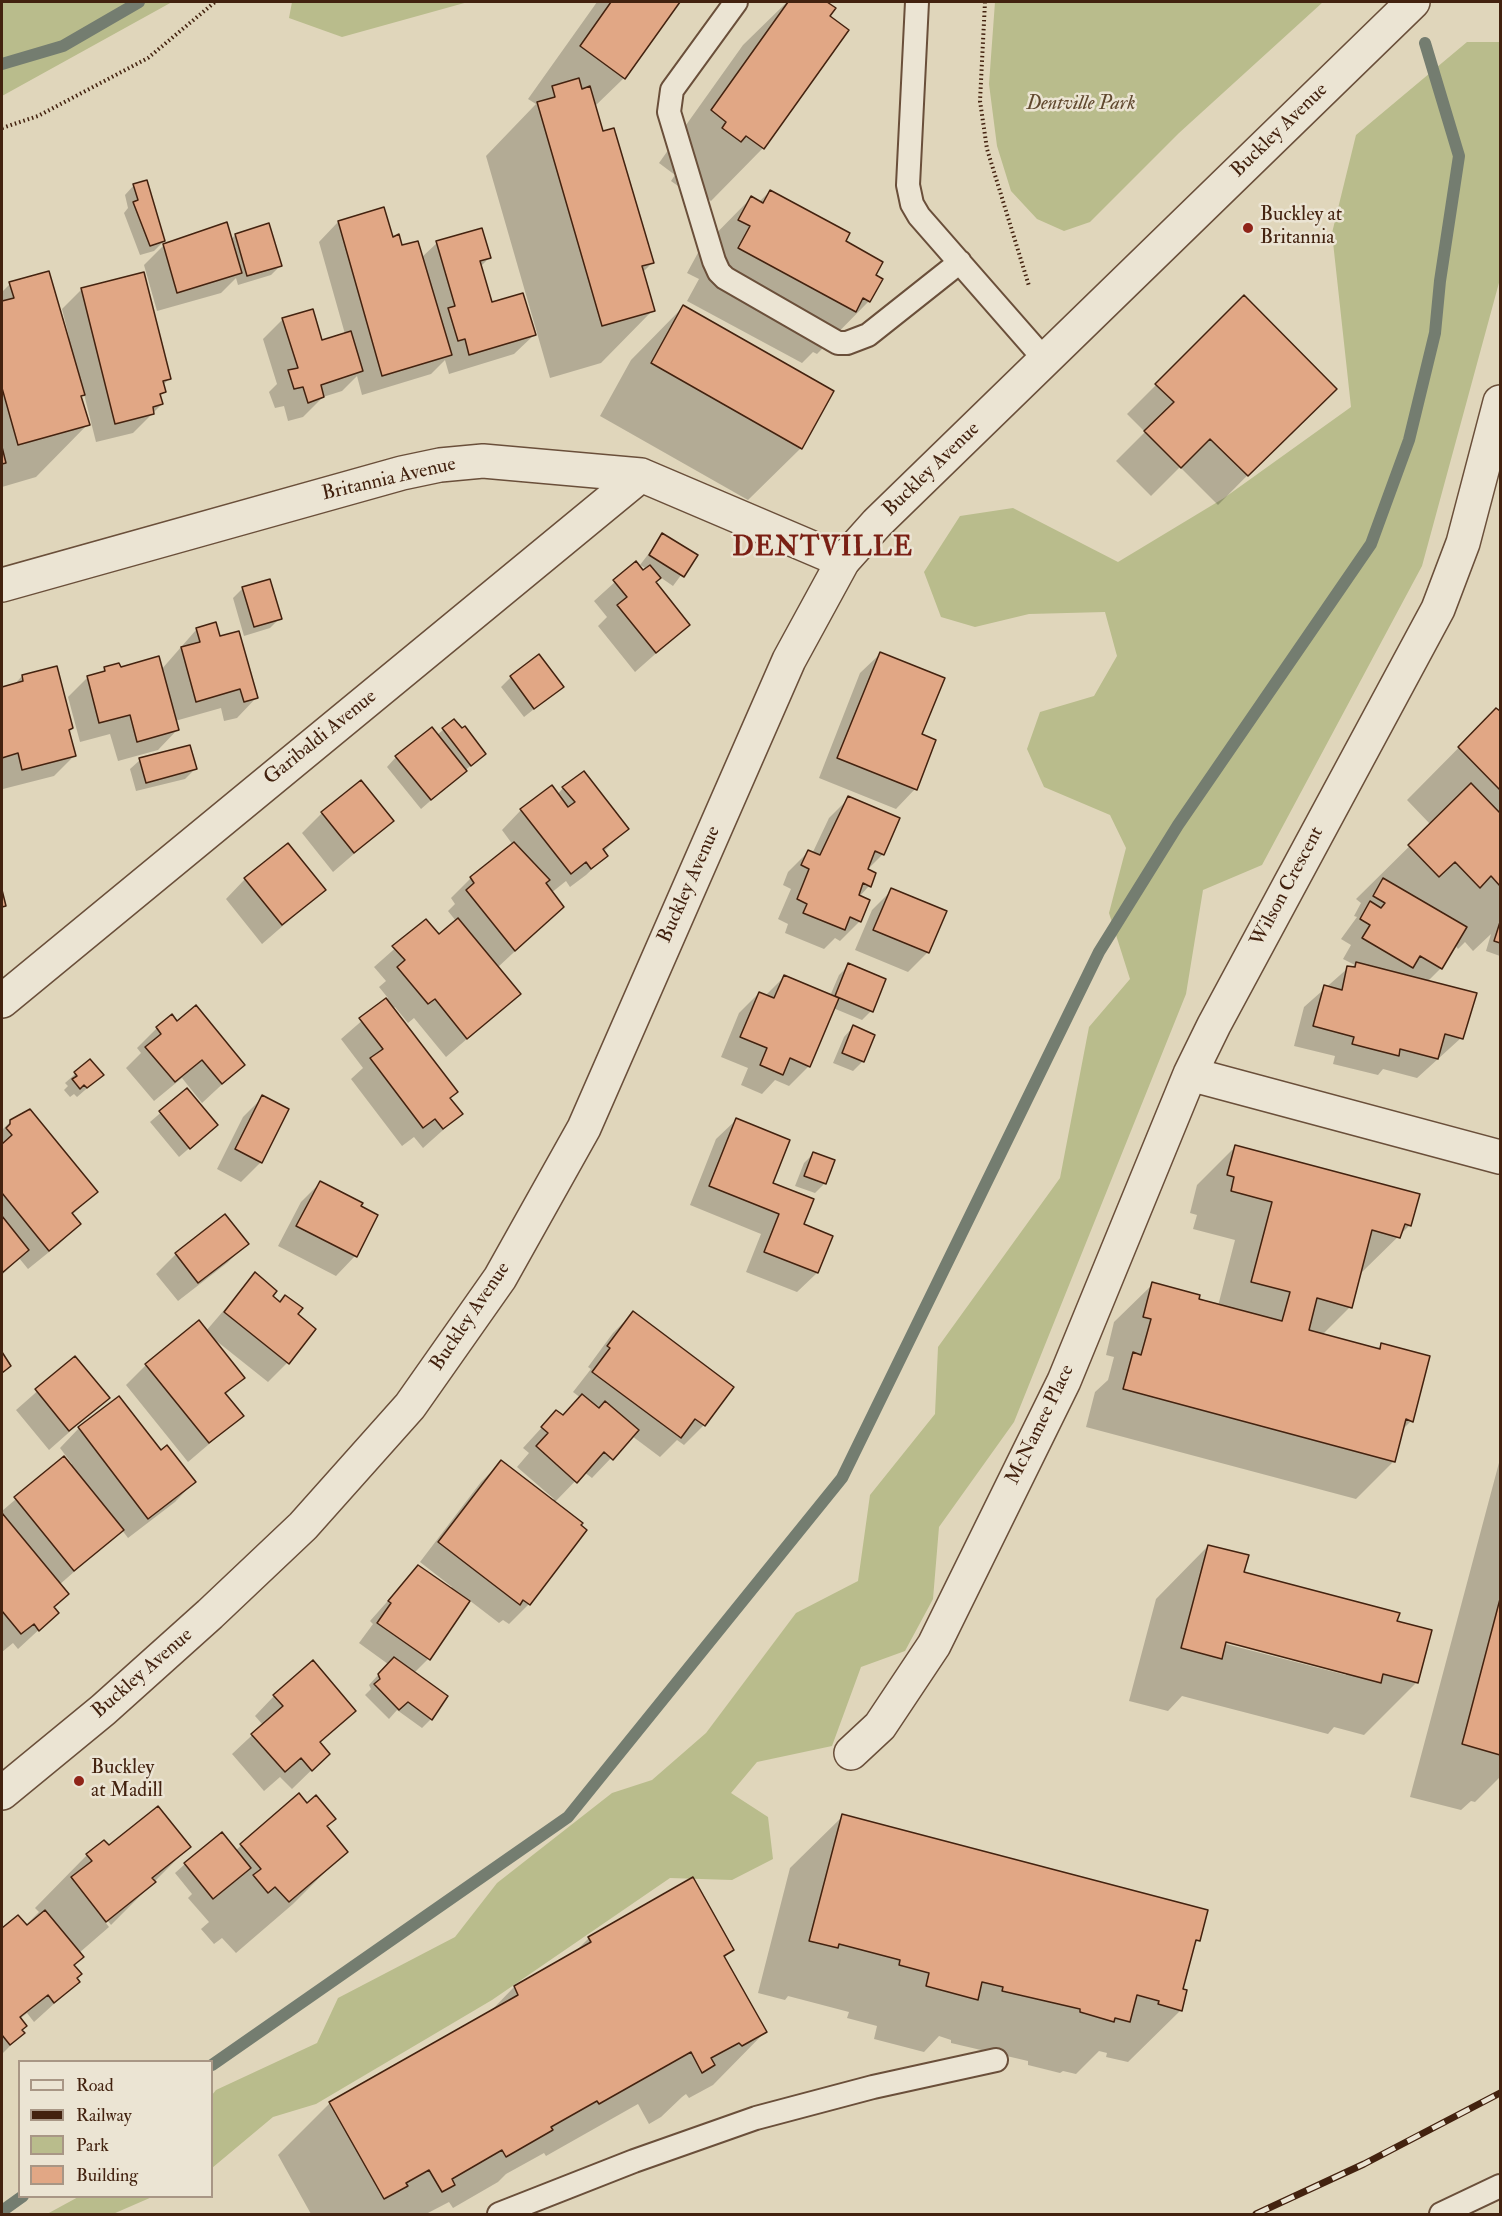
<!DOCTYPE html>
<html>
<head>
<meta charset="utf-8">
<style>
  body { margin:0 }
  #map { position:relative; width:1502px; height:2216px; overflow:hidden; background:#e0d6bb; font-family:"IM FELL Double Pica",serif }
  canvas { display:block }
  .frame { position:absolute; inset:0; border:3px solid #43220f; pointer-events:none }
  .legend { position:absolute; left:18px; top:2060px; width:195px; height:138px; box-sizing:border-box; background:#ebe4d3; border:2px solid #a89685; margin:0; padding:8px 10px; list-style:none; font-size:18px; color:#43220f }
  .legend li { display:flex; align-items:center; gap:12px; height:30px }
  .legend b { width:30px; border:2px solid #a89685 }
</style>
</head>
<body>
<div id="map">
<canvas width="1502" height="2216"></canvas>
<div class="frame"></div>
<ul class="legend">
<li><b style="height:8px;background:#ebe4d3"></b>Road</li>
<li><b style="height:8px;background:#43220f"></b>Railway</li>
<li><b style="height:16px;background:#b9bc8c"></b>Park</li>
<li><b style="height:16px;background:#e1a785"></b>Building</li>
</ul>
</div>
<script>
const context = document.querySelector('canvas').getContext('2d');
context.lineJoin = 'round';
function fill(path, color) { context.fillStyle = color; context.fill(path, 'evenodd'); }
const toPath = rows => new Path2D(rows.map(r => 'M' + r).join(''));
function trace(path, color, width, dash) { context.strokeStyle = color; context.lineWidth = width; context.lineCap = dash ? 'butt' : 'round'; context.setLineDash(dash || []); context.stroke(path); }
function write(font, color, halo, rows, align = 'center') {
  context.font = font + ' "IM FELL Double Pica",serif'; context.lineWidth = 5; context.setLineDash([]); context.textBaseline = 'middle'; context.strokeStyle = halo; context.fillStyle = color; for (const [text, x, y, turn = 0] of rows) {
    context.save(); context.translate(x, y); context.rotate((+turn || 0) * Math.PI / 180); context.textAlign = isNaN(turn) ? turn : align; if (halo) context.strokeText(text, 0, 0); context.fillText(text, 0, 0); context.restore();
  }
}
fill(toPath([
  [2,2,172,2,2,96],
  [292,2,468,2,342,37,289,18],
  [995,2,1323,2,1179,133,1090,222,1064,231,1037,219,1011,191,997,146,989,84],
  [1467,42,1500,42,1500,279,1422,566,1262,865,1203,890,1186,994,1014,1422,939,1527,933,1599,905,1651,861,1667,832,1746,757,1762,731,1793,768,1817,773,1859,732,1880,670,1878,492,2000,316,2104,273,2117,212,2168,212,2095,216,2090,317,2043,338,1998,455,1937,497,1883,612,1793,652,1780,706,1733,796,1613,858,1581,870,1495,935,1414,938,1347,1060,1178,1089,1027,1130,979,1109,913,1126,848,1110,815,1044,787,1027,749,1040,712,1094,696,1117,656,1105,612,1029,614,975,627,941,617,924,572,960,516,1013,508,1118,562,1224,498,1351,407,1332,233,1356,135],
  [80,2196,152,2196,152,2197,113,2214,47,2214]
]), '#b9bc8c');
fill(toPath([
  [597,2,678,2,624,78,594,107,652,263,642,273,653,310,601,363,550,378,486,156,536,104,528,99],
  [787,2,824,2,834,9,828,17,847,30,763,148,711,201,693,188,688,193,671,181,675,175,659,163,743,45],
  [134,185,164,241,154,251,140,255,124,213,128,208,125,195],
  [770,191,844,242,874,275,869,301,817,354,813,352,802,363,687,301,699,279,687,273,699,251,751,198,759,202],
  [338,222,392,238,401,247,422,257,437,243,490,257,480,267,491,304,534,335,514,354,449,374,445,360,431,374,362,395,357,376,342,391,323,397,303,417,288,421,284,406,275,408,269,392,277,384,263,339,283,319,321,341,345,334,319,242],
  [268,225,280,266,271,275,238,285,236,278,221,293,157,311,144,265,164,245,231,240,235,235],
  [10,284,67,337,69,337,62,309,82,289,170,378,163,385,164,392,160,396,162,404,133,433,96,442,84,394,80,397,88,424,36,477,2,487,2,292],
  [1244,297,1334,388,1218,505,1180,467,1151,496,1116,461,1145,432,1127,414],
  [683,307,801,448,748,500,600,416,631,360],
  [663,535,696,555,673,586,660,577,654,583,688,625,635,672,598,626,607,617,594,601,636,563,643,572,647,569,640,565],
  [269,581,280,618,270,628,244,636,233,598,242,589],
  [215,624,219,638,256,698,237,718,224,721,221,708,175,721,177,730,158,750,118,761,110,734,80,742,68,697,87,678,118,665,120,668,161,670,196,630],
  [880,654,920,735,915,789,896,809,819,778,860,673],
  [22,676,71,728,68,732,74,756,54,776,3,789,2,688,14,685],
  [511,677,562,687,524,717,501,687],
  [1496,710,1500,714,1500,956,1486,951,1491,934,1473,951,1465,942,1458,949,1455,945,1441,968,1427,982,1461,1038,1417,1078,1383,1069,1378,1075,1333,1064,1335,1056,1294,1046,1304,1007,1348,968,1355,965,1343,959,1351,945,1341,939,1357,917,1354,916,1361,903,1356,899,1431,825,1407,800],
  [454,721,484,754,421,809,387,767,396,757,437,735],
  [140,760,195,769,185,779,136,791,130,769],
  [563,788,627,829,603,852,606,856,586,875,570,887,566,881,551,893,542,926,497,968,519,994,446,1057,414,1018,408,1023,395,1007,393,1009,461,1114,423,1148,414,1137,402,1146,351,1079,363,1068,341,1039,388,998,379,987,386,981,374,967,426,921,438,936,456,921,448,911,455,904,451,898,471,878,513,845,502,830,521,810,557,795],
  [849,798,883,854,867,870,869,886,859,897,860,921,840,941,835,938,824,949,785,933,788,924,778,919,791,889,783,885,788,872,808,852,812,854,829,818],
  [322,813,392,821,333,872,302,833],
  [245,879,324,890,262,944,226,899],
  [892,890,928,952,908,972,855,950,872,910],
  [849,965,871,1011,862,1020,833,1008,809,1066,789,1086,775,1080,762,1094,741,1085,748,1068,721,1057,739,1013,759,993,765,996,784,977,830,996,839,975],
  [177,1023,243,1065,202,1103,182,1078,154,1101,126,1068,141,1053,137,1048,157,1028],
  [853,1027,873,1036,862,1062,853,1071,833,1063,844,1037],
  [90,1061,92,1084,77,1097,74,1094,70,1097,64,1090,68,1086,65,1083],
  [187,1090,216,1125,179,1157,150,1122],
  [263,1097,261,1162,241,1182,217,1169,243,1117],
  [736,1120,771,1184,802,1225,831,1237,817,1273,797,1292,746,1272,761,1234,690,1205,716,1139],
  [11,1121,96,1192,72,1215,79,1224,59,1244,28,1269,19,1258,2,1275,2,1130],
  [1235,1147,1410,1225,1359,1275,1350,1307,1322,1335,1377,1349,1382,1344,1411,1421,1401,1431,1394,1461,1356,1499,1086,1427,1095,1392,1108,1380,1114,1357,1106,1355,1114,1322,1153,1284,1218,1306,1235,1240,1193,1229,1197,1215,1190,1213,1197,1185],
  [813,1154,833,1161,824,1184,815,1193,795,1186,804,1163],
  [320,1183,376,1216,355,1256,336,1276,278,1246,301,1202],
  [247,1244,227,1263,178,1301,156,1274,176,1254],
  [255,1274,271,1296,296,1314,287,1363,268,1382,214,1339,243,1378,225,1395,242,1416,188,1462,126,1385,146,1365,206,1331],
  [633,1313,732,1387,704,1425,684,1445,677,1440,660,1457,632,1436,592,1478,584,1472,554,1503,529,1604,509,1624,503,1620,499,1623,469,1600,428,1659,414,1673,431,1719,422,1728,397,1710,389,1719,365,1695,371,1689,369,1685,388,1664,359,1643,373,1624,370,1621,418,1567,450,1589,452,1587,420,1562,481,1482,501,1462,552,1501,554,1499,517,1467,529,1453,523,1448,556,1412,562,1416,581,1398,573,1392,591,1369,588,1367,613,1333],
  [75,1358,108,1398,49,1450,16,1410],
  [79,1428,160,1452,194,1482,175,1502,128,1538,122,1530,59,1585,67,1594,53,1608,57,1613,18,1649,13,1643,2,1652,2,1511,64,1458,70,1466,72,1464,60,1448],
  [1500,1459,1500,1777,1475,1802,1471,1801,1461,1810,1410,1797],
  [1208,1546,1242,1573,1430,1631,1416,1683,1364,1735,1334,1727,1328,1734,1182,1696,1168,1711,1129,1701,1156,1599],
  [1219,1639,1346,1672,1346,1675,1218,1642],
  [274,1696,354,1710,319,1743,328,1754,292,1789,280,1777,264,1791,232,1754,263,1725,255,1716],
  [299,1796,346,1851,293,1904,236,1953,222,1938,214,1944,201,1929,209,1922,188,1898,192,1894,175,1873,185,1864,235,1851],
  [843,1816,1198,1940,1193,1945,1182,1991,1181,2010,1128,2062,1106,2057,1107,2053,1099,2051,1076,2074,1063,2071,1060,2073,1028,2065,1028,2061,951,2043,951,2040,939,2036,924,2052,874,2039,877,2026,847,2018,849,2012,788,1996,785,2000,758,1993,790,1868],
  [109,1847,189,1847,111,1925,76,1880,74,1882,109,1927,79,1953,82,1957,73,1966,78,1982,34,2022,27,2013,20,2019,23,2033,2,2054,2,1930,18,1917,25,1926,39,1912,35,1908,87,1855],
  [589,1938,732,1950,724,1958,765,2032,713,2085,689,2098,686,2094,682,2097,661,2117,649,2124,638,2104,546,2156,544,2153,506,2174,498,2182,453,2208,449,2202,426,2214,311,2214,278,2155,330,2103,489,2013,514,1987,572,1955]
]), '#0003');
trace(toPath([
  [2,64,63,46,139,2],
  [212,2065,568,1817,842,1478,1099,952,1178,825,1371,544,1409,440,1435,333,1440,281,1459,156,1425,43],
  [2,2211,23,2196]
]), '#747d70', 12);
const building = toPath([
  [611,2,680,2,625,79,580,46,611,2],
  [788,2,827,2,836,8,830,16,849,30,764,149,746,136,741,142,722,128,726,122,711,110,788,2],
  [579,78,582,89,590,86,603,131,614,128,654,263,642,266,655,311,602,326,537,102,555,97,552,86,579,78],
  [147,180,165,241,150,246,133,202,138,200,133,184,147,180],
  [770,190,850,233,846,241,883,262,876,275,883,279,870,302,863,298,856,312,738,248,750,226,738,220,751,196,763,203,770,190],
  [384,207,393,237,399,234,402,245,418,241,452,355,382,376,338,221,384,207],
  [227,222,242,273,177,293,163,244,227,222],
  [269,223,282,266,247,276,235,234,269,223],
  [482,228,491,258,480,261,492,302,523,293,536,335,469,355,465,339,458,341,448,308,455,306,436,241,482,228],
  [49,271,85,395,81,396,90,425,18,445,2,388,2,301,14,298,9,282,49,271],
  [144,272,171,379,163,381,166,392,160,394,163,404,153,407,154,414,115,424,81,288,144,272],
  [1244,295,1337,389,1248,476,1210,439,1181,468,1144,431,1174,402,1155,384,1244,295],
  [683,305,834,391,802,449,651,363,683,305],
  [313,309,322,340,351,331,363,371,321,385,324,397,308,403,303,387,294,389,288,370,298,368,282,318,313,309],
  [2,447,6,463,2,464,2,447],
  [662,533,698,555,684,577,649,555,662,533],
  [636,561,643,570,650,565,661,578,656,582,690,625,656,653,617,605,627,597,613,580,636,561],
  [270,579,282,619,254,627,242,587,270,579],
  [216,622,220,636,239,631,258,698,244,702,240,689,196,702,181,647,200,642,196,628,216,622],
  [880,652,945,678,922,734,936,740,917,790,837,758,880,652],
  [539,654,564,687,534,709,510,676,539,654],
  [159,656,179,730,137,742,130,715,99,723,87,676,105,671,104,667,119,663,121,667,159,656],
  [57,666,73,728,69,730,76,756,22,770,18,753,2,758,2,687,23,681,22,675,57,666],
  [1496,708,1500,711,1500,790,1458,747,1496,708],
  [454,719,462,728,465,726,486,754,471,766,442,728,454,719],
  [432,727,467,771,431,800,395,756,432,727],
  [190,745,197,769,146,783,139,758,190,745],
  [584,771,629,829,603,849,608,856,591,869,586,862,571,874,520,809,552,785,568,807,575,802,562,787,584,771],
  [361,780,394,821,354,853,321,812,361,780],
  [1471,783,1500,813,1500,886,1491,876,1480,888,1455,862,1439,877,1408,845,1471,783],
  [848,796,900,818,884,855,875,851,868,869,876,873,871,887,863,883,859,895,870,900,861,922,850,917,845,930,803,913,807,904,797,899,809,869,801,865,808,850,820,855,848,796],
  [514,842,550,880,546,883,564,907,515,951,466,890,474,883,470,877,514,842],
  [288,843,326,890,282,925,244,878,288,843],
  [1383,878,1467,927,1442,969,1420,956,1413,968,1362,938,1370,925,1360,919,1370,901,1381,908,1385,903,1373,896,1383,878],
  [891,888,947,911,929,953,873,930,891,888],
  [2,890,6,906,2,907,2,890],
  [458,918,521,994,467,1039,435,999,428,1004,397,967,405,960,392,946,426,919,439,934,458,918],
  [1500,922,1500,943,1494,941,1500,922],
  [1356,962,1477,993,1463,1039,1445,1034,1438,1059,1400,1049,1399,1056,1352,1044,1354,1037,1313,1026,1324,985,1342,990,1347,966,1355,967,1356,962],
  [848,963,886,979,873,1012,835,996,848,963],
  [784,975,839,998,810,1067,790,1058,783,1075,760,1065,767,1048,740,1037,759,992,774,998,784,975],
  [386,998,458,1092,450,1098,463,1114,443,1129,435,1119,423,1128,370,1058,383,1049,359,1018,386,998],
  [196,1005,245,1065,222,1084,202,1060,175,1082,145,1047,161,1034,156,1027,172,1014,177,1021,196,1005],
  [853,1025,875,1035,864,1062,842,1053,853,1025],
  [90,1059,104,1075,87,1088,84,1085,80,1089,72,1079,77,1076,74,1072,90,1059],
  [187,1088,218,1125,190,1149,159,1111,187,1088],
  [262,1095,289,1109,262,1163,235,1149,262,1095],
  [30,1109,98,1192,72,1213,81,1224,49,1251,2,1193,2,1144,12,1135,6,1128,10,1124,10,1120,30,1109],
  [736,1118,790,1140,773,1183,814,1199,804,1224,833,1236,818,1273,764,1252,779,1214,709,1186,736,1118],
  [1235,1145,1420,1194,1411,1226,1405,1224,1400,1238,1372,1230,1352,1308,1317,1298,1309,1330,1380,1349,1381,1343,1430,1356,1413,1422,1406,1419,1395,1462,1123,1389,1133,1352,1141,1355,1151,1319,1143,1317,1152,1282,1200,1295,1199,1299,1282,1321,1290,1292,1251,1282,1272,1202,1231,1191,1234,1177,1227,1175,1235,1145],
  [813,1152,835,1160,826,1184,804,1176,813,1152],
  [320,1181,363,1203,361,1206,378,1215,357,1257,296,1226,320,1181],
  [225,1214,249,1244,198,1283,175,1253,225,1214],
  [2,1216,29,1250,2,1273,2,1216],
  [255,1272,277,1291,273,1296,280,1302,285,1295,303,1308,298,1314,316,1329,289,1364,224,1312,255,1272],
  [633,1311,734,1387,705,1426,695,1419,681,1438,592,1372,610,1348,607,1346,633,1311],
  [199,1320,245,1378,225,1393,244,1416,209,1443,145,1364,199,1320],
  [2,1352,11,1366,2,1373,2,1352],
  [75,1356,110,1398,69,1431,35,1389,75,1356],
  [582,1394,599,1408,605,1401,639,1430,613,1460,604,1452,577,1483,536,1446,548,1433,541,1427,556,1410,563,1415,582,1394],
  [119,1396,161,1450,167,1445,196,1482,148,1519,78,1427,119,1396],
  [64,1456,124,1530,74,1571,14,1497,64,1456],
  [501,1460,583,1523,581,1525,587,1530,530,1605,523,1600,520,1605,438,1542,501,1460],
  [2,1513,69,1594,54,1607,59,1613,39,1631,34,1624,21,1634,2,1611,2,1513],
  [1208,1545,1249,1555,1244,1572,1400,1613,1397,1621,1432,1630,1418,1683,1383,1674,1381,1683,1226,1642,1222,1659,1181,1648,1208,1545],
  [418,1565,470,1601,430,1660,377,1623,391,1603,388,1601,418,1565],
  [1500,1599,1500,1755,1462,1744,1500,1599],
  [394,1657,448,1696,432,1720,408,1702,399,1710,374,1684,380,1679,378,1674,394,1657],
  [313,1660,356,1711,320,1742,330,1754,312,1771,301,1758,285,1772,251,1734,283,1706,273,1695,313,1660],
  [299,1793,307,1803,316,1795,336,1819,327,1826,348,1852,289,1902,275,1887,268,1893,253,1875,261,1869,240,1844,299,1793],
  [158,1806,191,1847,152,1878,156,1882,106,1922,71,1877,92,1861,86,1854,104,1840,109,1845,158,1806],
  [842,1814,1208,1910,1200,1941,1196,1940,1183,1989,1187,1990,1182,2011,1158,2004,1159,2001,1137,1995,1130,2022,1115,2018,1114,2022,1080,2012,1080,2009,1002,1991,1003,1987,982,1982,978,2000,926,1986,929,1973,899,1965,900,1960,839,1944,838,1948,809,1941,842,1814],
  [222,1832,251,1868,213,1899,184,1863,222,1832],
  [693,1877,734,1950,724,1956,767,2032,742,2046,739,2043,711,2058,715,2065,702,2073,691,2052,599,2104,597,2101,551,2127,553,2130,506,2157,502,2150,452,2179,455,2185,442,2192,429,2170,406,2183,408,2186,384,2199,329,2102,518,1995,514,1986,591,1942,588,1937,693,1877],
  [45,1910,84,1957,74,1965,82,1974,77,1978,80,1982,54,2003,48,1995,20,2017,27,2026,22,2030,25,2033,10,2045,2,2035,2,1928,18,1915,27,1925,45,1910]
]);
fill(building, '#e1a785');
trace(building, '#43220f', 1.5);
const service = toPath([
  [736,2,672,90,669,112,714,261,719,272,725,278,838,343,847,343,868,335,960,262],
  [917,2,908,185,912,204,919,216,1045,360],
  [499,2214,634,2161,756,2118,873,2087,996,2060],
  [1441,2214,1500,2186]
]);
const minor = toPath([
  [2,585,402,473,440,465,483,461,641,475,843,561],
  [2,1001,641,475],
  [1190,1074,1500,1157],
  [851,1753,880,1726,934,1645,1064,1381,1190,1074,1214,1025,1438,609,1463,543,1500,402]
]);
const tertiary = toPath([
  [2,1793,103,1710,210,1614,303,1526,410,1406,500,1278,584,1128,789,660,843,561,877,523,1413,2]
]);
trace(service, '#6a4f3a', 26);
trace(minor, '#6a4f3a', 36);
trace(tertiary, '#6a4f3a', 36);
trace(toPath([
  [985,2,980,101,987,149,1029,286],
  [2,128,38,116,148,58,215,2]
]), '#43220f', 4, [1.5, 3]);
trace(service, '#ebe4d3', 22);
trace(minor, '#ebe4d3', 33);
trace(tertiary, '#ebe4d3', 33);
const rail = toPath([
  [1256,2214,1364,2164,1500,2093]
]);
trace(rail, '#43220f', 7);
trace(rail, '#ebe4d3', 4.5, [14]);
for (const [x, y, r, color] of [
  [1248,228,6,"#8f2418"],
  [79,1781,6,"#8f2418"]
]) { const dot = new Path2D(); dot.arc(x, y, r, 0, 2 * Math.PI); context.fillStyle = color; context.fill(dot); trace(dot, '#ebe4d3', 2); }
write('italic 20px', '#60482e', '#ebe4d3', [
  ["Dentville Park",1081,105]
]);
write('20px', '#43220f', '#ebe4d3', [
  ["Buckley Avenue",1280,131,-44],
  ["Buckley Avenue",932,470,-44],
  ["Britannia Avenue",389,480,-13],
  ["Garibaldi Avenue",321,738,-39],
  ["Buckley Avenue",690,885,-66],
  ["Wilson Crescent",1288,887,-62],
  ["Buckley Avenue",471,1317,-56],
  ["McNamee Place",1041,1425,-64],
  ["Buckley Avenue",143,1674,-41]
]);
write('20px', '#43220f', '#ebe4d3', [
  ["Buckley at",1260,216],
  ["Britannia",1260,239],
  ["Buckley",91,1769],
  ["at Madill",91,1792]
], 'left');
context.letterSpacing = '1.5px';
write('bold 26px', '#7a1f14', '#ebe4d3', [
  ["DENTVILLE",823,549]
]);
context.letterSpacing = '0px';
</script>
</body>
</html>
